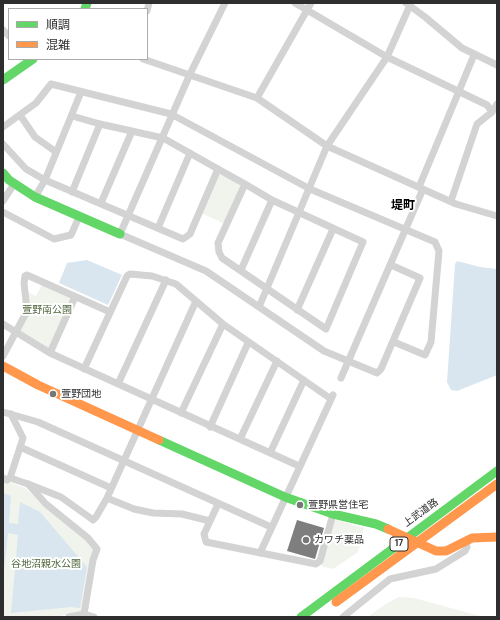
<!DOCTYPE html>
<html>
<head>
<meta charset="utf-8">
<style>
  body { margin:0 }
  #map { position:relative; width:500px; height:620px; overflow:hidden; background:#fff; font-family:"DM Sans","Noto Sans JP",sans-serif }
  canvas { display:block }
  .frame { position:absolute; inset:0; border:4px solid #2e2e2e; pointer-events:none }
  .legend { position:absolute; left:8px; top:8px; width:140px; height:52px; box-sizing:border-box; background:#fff; border:1px solid #ababab; margin:0; padding:5px 7px; list-style:none; font-size:12px; color:#2e2e2e }
  .legend li { display:flex; align-items:center; gap:8px; height:20px }
  .legend b { width:20px; border:1px solid #ababab }
</style>
</head>
<body>
<div id="map">
<canvas width="500" height="620"></canvas>
<div class="frame"></div>
<ul class="legend">
<li><b style="height:5px;background:#63d668"></b>順調</li>
<li><b style="height:5px;background:#ff974d"></b>混雑</li>
</ul>
</div>
<script>
const context = document.querySelector('canvas').getContext('2d');
context.lineJoin = 'round';
function fill(path, color) { context.fillStyle = color; context.fill(path, 'evenodd'); }
const toPath = rows => new Path2D(rows.map(r => 'M' + r).join(''));
function trace(path, color, width, dash) { context.strokeStyle = color; context.lineWidth = width; context.lineCap = dash ? 'butt' : 'round'; context.setLineDash(dash || []); context.stroke(path); }
function write(font, color, halo, rows, align = 'center') {
  context.font = font + ' "DM Sans","Noto Sans JP",sans-serif'; context.lineWidth = 4; context.setLineDash([]); context.textBaseline = 'middle'; context.strokeStyle = halo; context.fillStyle = color; for (const [text, x, y, turn = 0] of rows) {
    context.save(); context.translate(x, y); context.rotate((+turn || 0) * Math.PI / 180); context.textAlign = isNaN(turn) ? turn : align; if (halo) context.strokeText(text, 0, 0); context.fillText(text, 0, 0); context.restore();
  }
}
fill(toPath([
  [223,173,240,183,241,187,225,224,201,213,218,174],
  [42,284,69,296,72,300,51,347,46,349,19,333,29,313,27,292,36,296],
  [3,480,25,488,86,540,94,550,81,611,56,617,3,617],
  [337,520,364,528,358,552,333,569,321,566,334,521],
  [399,597,414,598,484,617,368,617,384,605]
]), '#f0f4ec');
fill(toPath([
  [87,260,122,275,108,305,59,283,67,263],
  [457,261,480,267,497,269,497,375,457,391,451,390,447,382,455,264],
  [3,493,11,496,9,523,18,524,20,502,40,512,87,567,80,608,71,607,11,613,18,535,8,533,3,581]
]), '#d9e6f0');
fill(toPath([
  [297,520,324,528,315,559,287,551]
]), '#7e7e7e');
trace(toPath([
  [225,3,190,74,120,234,206,271,324,351,377,373,381,369,420,278,391,265],
  [295,3,387,57,487,105,492,112],
  [406,3,425,17,462,48,497,65],
  [147,11,149,3],
  [3,30,9,36],
  [143,59,257,98,327,146,456,204,497,216],
  [257,98,311,3],
  [20,115,35,137,56,152],
  [72,116,100,124,163,138,218,169,245,184,272,200,363,242,326,329,222,258,219,252,218,243,245,184],
  [3,127,36,103,51,84,171,114,310,189,435,242,439,251,431,342,425,355,394,342],
  [3,144,26,169,45,180,183,239,190,234,218,169],
  [419,187,474,55],
  [72,192,100,124],
  [35,197,45,180,81,92],
  [3,201,14,184],
  [451,201,477,124,492,112,497,104],
  [101,203,132,131],
  [3,212,54,239,71,235,79,217],
  [158,228,190,153],
  [241,270,272,200],
  [259,307,327,146,387,57,411,3],
  [297,310,333,229],
  [3,324,50,353,299,466],
  [50,353,75,297],
  [3,356,27,311,24,283,25,276,27,275,110,312],
  [84,369,127,276,130,274,152,276,176,284,223,324,331,399],
  [341,378,423,189],
  [118,384,166,280],
  [3,412,38,422,271,527],
  [181,413,223,324],
  [210,427,248,343],
  [241,437,277,361],
  [20,447,111,488],
  [270,453,304,380],
  [3,478,7,480,10,478,28,484,61,497,89,517,93,520,96,517,107,498,196,301],
  [10,478,23,438,11,414],
  [28,484,46,504,88,538,97,549,93,560,84,614],
  [107,498,134,509,153,513,182,514,210,521],
  [218,504,204,534,206,542,316,564,320,561,333,514],
  [260,553,333,395],
  [69,617,84,614,94,617],
  [343,617,390,579,436,569,465,551,467,547,466,541]
]), '#d3d3d3', 7);
trace(toPath([
  [85,9,87,3],
  [3,80,33,59],
  [3,173,9,180,35,197,120,234],
  [159,440,285,497,333,514,376,524,388,529],
  [301,617,497,471]
]), '#63d668', 9);
trace(toPath([
  [3,366,38,385,159,440],
  [388,529,436,551,446,551,472,538,497,537],
  [336,602,497,484]
]), '#ff974d', 9);
for (const [x, y, r, color] of [
  [53,394,4,"#777"],
  [300,505,4,"#777"],
  [306,540,4,"#777"]
]) { const dot = new Path2D(); dot.arc(x, y, r, 0, 2 * Math.PI); context.fillStyle = color; context.fill(dot); trace(dot, '#fff', 1.5); }
for (const [x, y, w] of [
  [399,544,18]
]) { const box = new Path2D(); box.roundRect(x - w / 2, y - 7, w, 14, 3); context.fillStyle = '#fff'; context.fill(box); trace(box, '#2e2e2e', 1); }
write('bold 9px', '#2e2e2e', null, [
  ["17",399,544]
]);
write('10px', '#50673e', '#fff', [
  ["萱野南公園",47,310],
  ["谷地沼親水公園",46,564]
]);
write('10px', '#2e2e2e', '#fff', [
  ["萱野団地",61,394],
  ["萱野県営住宅",308,505],
  ["カワチ薬品",314,540]
], 'left');
write('10px', '#2e2e2e', '#fff', [
  ["上武道路",421,513,-36]
]);
write('bold 12px', '#000', '#fff', [
  ["堤町",403,206]
]);
</script>
</body>
</html>
